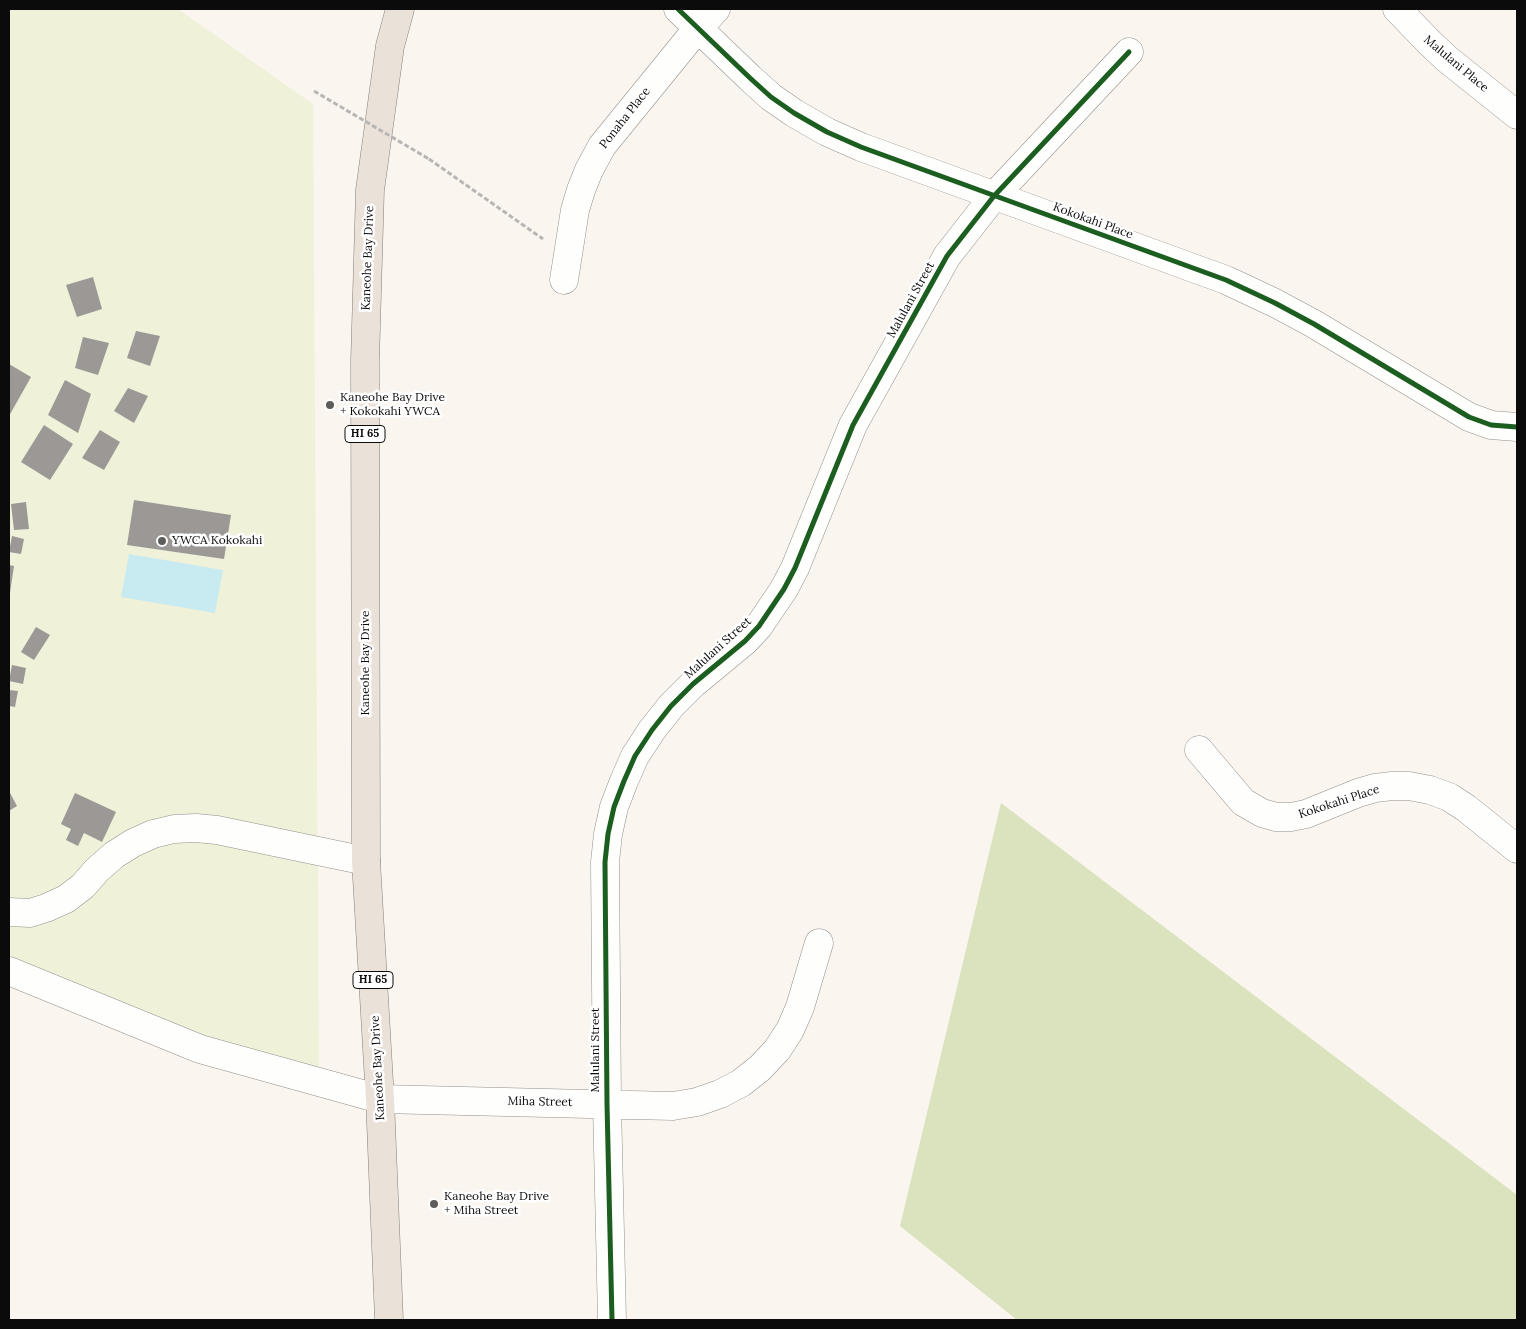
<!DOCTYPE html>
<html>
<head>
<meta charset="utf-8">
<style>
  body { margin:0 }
  #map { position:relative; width:1526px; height:1329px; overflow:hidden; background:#faf5ee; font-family:Lora,serif }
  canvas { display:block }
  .frame { position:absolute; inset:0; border:10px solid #0b0b0b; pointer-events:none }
</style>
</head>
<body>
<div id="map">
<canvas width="1526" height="1329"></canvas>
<div class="frame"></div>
</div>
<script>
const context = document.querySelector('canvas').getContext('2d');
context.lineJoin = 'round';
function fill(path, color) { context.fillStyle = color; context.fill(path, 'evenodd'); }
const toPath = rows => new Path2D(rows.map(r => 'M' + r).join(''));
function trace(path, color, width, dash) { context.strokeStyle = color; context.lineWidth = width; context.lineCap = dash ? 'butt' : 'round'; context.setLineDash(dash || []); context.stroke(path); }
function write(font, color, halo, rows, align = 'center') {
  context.font = font + ' Lora,serif'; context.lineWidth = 5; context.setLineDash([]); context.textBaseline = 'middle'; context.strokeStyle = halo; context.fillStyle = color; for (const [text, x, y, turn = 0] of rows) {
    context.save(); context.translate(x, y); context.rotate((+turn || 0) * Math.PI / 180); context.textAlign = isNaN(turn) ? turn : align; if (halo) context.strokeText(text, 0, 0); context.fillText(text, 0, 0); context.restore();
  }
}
fill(toPath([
  [1001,803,1517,1195,1517,1320,1017,1320,900,1226]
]), '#dae3be');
fill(toPath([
  [9,9,178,9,313,104,319,1077,9,978]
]), '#f0f1d9');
fill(toPath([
  [129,554,223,570,215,613,121,597]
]), '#c8eaf1');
fill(toPath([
  [93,277,102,309,77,317,66,285],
  [136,331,160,336,150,366,127,358],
  [83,337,109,343,98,375,75,368],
  [9,364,31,377,9,416],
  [65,380,91,394,78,433,48,415],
  [128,388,148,396,134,423,114,411],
  [44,425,73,444,50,480,21,462],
  [100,430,120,442,104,470,82,458],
  [134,500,231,515,224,559,127,545],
  [26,502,29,529,14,530,11,504],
  [12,536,24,539,21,554,9,552],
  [9,565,14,566,10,593,9,593],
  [36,627,50,635,34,660,21,652],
  [12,665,26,668,23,684,9,681],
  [9,690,18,691,15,707,9,706],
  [9,791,17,806,9,811],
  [75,793,116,812,102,842,84,833,78,846,66,840,71,829,61,824]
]), '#9c9895');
const minor = toPath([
  [678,9,750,78,771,97,794,113,827,132,861,147,1226,280,1275,303,1314,324,1469,417,1491,425,1517,427],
  [1397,9,1430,43,1447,59,1517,115],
  [564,280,575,210,581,190,589,170,602,146,698,28,716,9],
  [1199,750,1243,802,1262,813,1276,817,1291,817,1306,814,1358,793,1375,788,1392,786,1409,786,1430,790,1449,797,1466,808,1517,849],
  [9,912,30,913,46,908,66,899,83,886,97,870,114,855,133,843,153,834,174,829,196,828,217,830,366,861],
  [9,971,200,1049,380,1099,673,1106,697,1102,720,1094,741,1083,760,1068,777,1050,790,1030,800,1007,819,943],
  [612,1320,607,1104,605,862,608,834,614,807,624,781,635,756,652,730,671,706,693,684,745,641,759,626,784,589,795,568,853,425,947,256,994,196,1129,52]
]);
const major = toPath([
  [389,1320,380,1099,366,861,365,361,370,190,390,46,400,9]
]);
trace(minor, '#93908d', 29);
trace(major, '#807e7a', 29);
trace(toPath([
  [429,159,543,239]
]), '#b7b6b5', 3, [5, 2.5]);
trace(minor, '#fefefc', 28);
trace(major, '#eae2d9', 28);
trace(toPath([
  [314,91,429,159]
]), '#b7b6b5', 3, [5, 2.5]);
trace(toPath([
  [678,9,750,78,771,97,794,113,827,132,861,147,1226,280,1275,303,1314,324,1469,417,1491,425,1517,427],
  [612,1320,607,1104,605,862,608,834,614,807,624,781,635,756,652,730,671,706,693,684,745,641,759,626,784,589,795,568,853,425,947,256,994,196,1129,52]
]), '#1b5e20', 5);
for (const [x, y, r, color] of [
  [330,405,5,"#5f5d5a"],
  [162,541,5,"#5f5d5a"],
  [434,1204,5,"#5f5d5a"]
]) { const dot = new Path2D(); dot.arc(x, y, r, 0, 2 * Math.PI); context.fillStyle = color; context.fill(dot); trace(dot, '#fff', 2); }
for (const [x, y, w] of [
  [365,434,40],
  [373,980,40]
]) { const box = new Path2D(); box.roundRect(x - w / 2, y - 8.5, w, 17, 4); context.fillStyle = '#fff'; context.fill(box); trace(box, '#0b0b0b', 1); }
write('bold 11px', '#0b0b0b', null, [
  ["HI 65",365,434],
  ["HI 65",373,980]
]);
write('12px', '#0b0b0b', '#fff', [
  ["Malulani Place",1456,64,40],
  ["Ponaha Place",625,118,-52],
  ["Kokokahi Place",1093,221,20],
  ["Kaneohe Bay Drive",368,258,-88],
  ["Malulani Street",911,300,-61],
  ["Malulani Street",718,648,-42],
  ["Kaneohe Bay Drive",366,663,-90],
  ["Kokokahi Place",1339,802,-18],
  ["Malulani Street",596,1050,-90],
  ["Kaneohe Bay Drive",378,1068,-93],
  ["Miha Street",540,1102,1]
]);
write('12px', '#0b0b0b', '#fff', [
  ["Kaneohe Bay Drive",340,398],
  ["+ Kokokahi YWCA",340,412],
  ["YWCA Kokokahi",172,541],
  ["Kaneohe Bay Drive",444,1197],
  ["+ Miha Street",444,1211]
], 'left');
</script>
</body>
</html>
